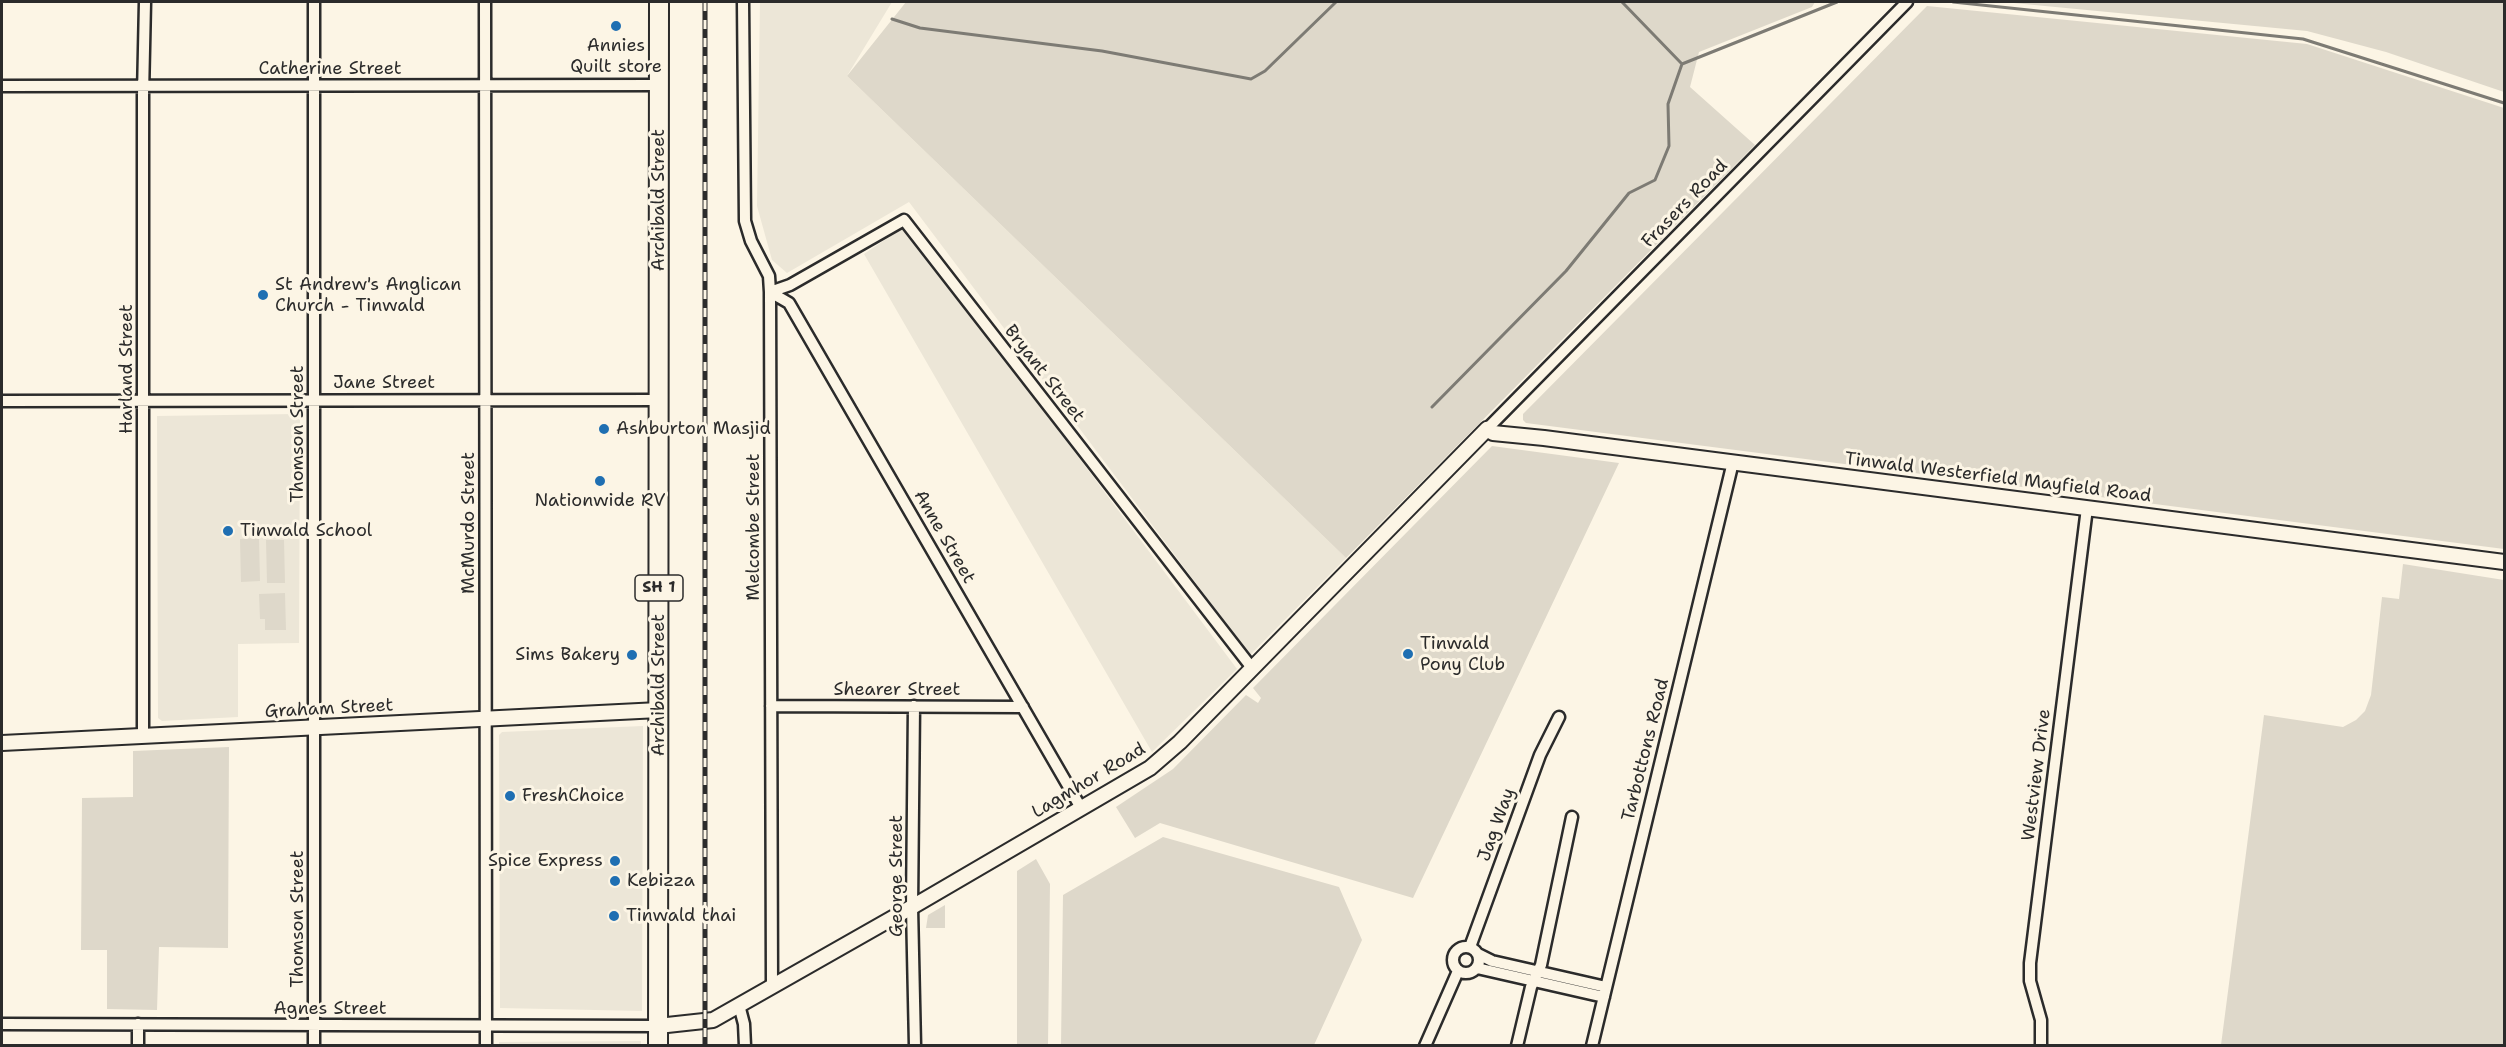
<!DOCTYPE html>
<html>
<head>
<meta charset="utf-8">
<style>
  body { margin:0 }
  #map { position:relative; width:2506px; height:1047px; overflow:hidden; background:#fcf5e5; font-family:"Shantell Sans",sans-serif }
  canvas { display:block }
  .frame { position:absolute; inset:0; border:3px solid #2b2b2b; pointer-events:none }
</style>
</head>
<body>
<div id="map">
<canvas width="2506" height="1047"></canvas>
<div class="frame"></div>
</div>
<script>
const context = document.querySelector('canvas').getContext('2d');
context.lineJoin = 'round';
function fill(path, color) { context.fillStyle = color; context.fill(path, 'evenodd'); }
const toPath = rows => new Path2D(rows.map(r => 'M' + r).join(''));
function trace(path, color, width, dash) { context.strokeStyle = color; context.lineWidth = width; context.lineCap = dash ? 'butt' : 'round'; context.setLineDash(dash || []); context.stroke(path); }
function write(font, color, halo, rows, align = 'center') {
  context.font = font + ' "Shantell Sans",sans-serif'; context.lineWidth = 6; context.setLineDash([]); context.textBaseline = 'middle'; context.strokeStyle = halo; context.fillStyle = color; for (const [text, x, y, turn = 0] of rows) {
    context.save(); context.translate(x, y); context.rotate((+turn || 0) * Math.PI / 180); context.textAlign = isNaN(turn) ? turn : align; if (halo) context.strokeText(text, 0, 0); context.fillText(text, 0, 0); context.restore();
  }
}
fill(toPath([
  [760,2,892,2,847,76,1346,558,1250,655,909,202,787,273,772,260,757,206],
  [907,228,1237,669,1152,752,864,254,898,231],
  [295,414,300,419,299,643,238,644,238,717,162,721,158,718,157,416],
  [643,726,642,1011,500,1008,499,735,502,732],
  [641,1041,641,1046,499,1045,499,1042]
]), '#ece6d7');
fill(toPath([
  [906,2,1815,2,1812,7,1699,52,1690,87,1755,145,1346,558,847,76],
  [2003,2,2504,2,2504,92,2386,52,2307,31],
  [1927,6,2307,44,2504,108,2504,549,1526,423,1523,420,1523,414],
  [1492,446,1619,463,1413,898,1160,823,1135,838,1116,807,1173,769,1246,695,1258,703,1261,698,1253,688],
  [259,538,260,581,241,582,240,539],
  [266,540,284,540,285,583,267,583],
  [2403,564,2504,580,2504,1045,2221,1045,2264,715,2343,727,2356,720,2365,711,2371,695,2382,597,2399,599],
  [285,593,286,630,265,630,265,619,260,619,259,594],
  [229,747,228,948,159,947,157,1010,107,1009,107,950,81,950,82,798,133,797,133,751],
  [1163,837,1339,887,1362,940,1314,1045,1061,1045,1063,895],
  [1036,859,1050,884,1048,1045,1017,1045,1017,871],
  [945,905,945,928,926,928,928,915]
]), '#ded8ca');
trace(toPath([
  [1622,2,1682,64,1837,2],
  [1953,2,2303,39,2504,103],
  [892,19,920,28,1102,51,1251,79,1265,71,1336,2],
  [1432,407,1566,271,1629,193,1655,180,1669,146,1668,104,1682,64]
]), '#7d7b74', 3);
const minor = toPath([
  [314,2,314,1046],
  [485,2,486,1046],
  [743,2,745,221,751,241,769,276,770,292,772,987],
  [2,86,659,85],
  [770,292,790,285,904,220,1252,668],
  [770,292,789,303,1081,808],
  [2,401,659,400],
  [1487,429,1907,2],
  [771,706,1023,707],
  [914,706,912,907,915,1046],
  [143,736,143,95,145,2],
  '1453 960a13 13 0 1 1 26 0a13 13 0 1 1-26 0Z',
  [1470,947,1540,755,1559,717],
  [1478,954,1492,961,1606,987],
  [1477,968,1604,997],
  [739,1005,744,1024,745,1046],
  [2,1024,658,1026],
  [138,1024,138,1046],
  [1425,1046,1458,971],
  [1517,1046,1531,987,1541,965,1572,817],
  [1592,1046,1733,462],
  [2041,1046,2041,1020,2030,981,2030,963,2087,508]
]);
const tertiary = toPath([
  [2,743,659,710],
  [658,1026,713,1020,912,907,1150,768,1180,742,1487,429,1493,433,1544,438,2504,562]
]);
const trunk = toPath([
  [658,1046,659,2]
]);
trace(minor, '#2b2b2b', 15);
trace(tertiary, '#2b2b2b', 18);
trace(trunk, '#2b2b2b', 22);
trace(minor, '#fcf5e5', 10);
trace(tertiary, '#fcf5e5', 14);
trace(trunk, '#fcf5e5', 18);
const rail = toPath([
  [705,2,705,1046]
]);
trace(rail, '#2b2b2b', 5);
trace(rail, '#fcf5e5', 3, [9]);
for (const [x, y, r, color] of [
  [616,26,6,"#1f6fb2"],
  [263,295,6,"#1f6fb2"],
  [604,429,6,"#1f6fb2"],
  [600,481,6,"#1f6fb2"],
  [228,531,6,"#1f6fb2"],
  [1408,654,6,"#1f6fb2"],
  [632,655,6,"#1f6fb2"],
  [510,796,6,"#1f6fb2"],
  [615,861,6,"#1f6fb2"],
  [615,881,6,"#1f6fb2"],
  [614,916,6,"#1f6fb2"]
]) { const dot = new Path2D(); dot.arc(x, y, r, 0, 2 * Math.PI); context.fillStyle = color; context.fill(dot); trace(dot, '#fcf5e5', 2); }
for (const [x, y, w] of [
  [659,588,48]
]) { const box = new Path2D(); box.roundRect(x - w / 2, y - 13, w, 26, 4.5); context.fillStyle = '#fcf5e5'; context.fill(box); trace(box, '#2b2b2b', 1.5); }
write('bold 16px', '#2b2b2b', null, [
  ["SH 1",659,588]
]);
write('18px', '#2b2b2b', '#fcf5e5', [
  ["Annies",616,46,"center"],
  ["Quilt store",616,67,"center"],
  ["St Andrew's Anglican",275,285],
  ["Church - Tinwald",275,306],
  ["Ashburton Masjid",616,429],
  ["Nationwide RV",600,501,"center"],
  ["Tinwald School",240,531],
  ["Tinwald",1420,644],
  ["Pony Club",1420,665],
  ["Sims Bakery",620,655,"right"],
  ["FreshChoice",522,796],
  ["Spice Express",603,861,"right"],
  ["Kebizza",627,881],
  ["Tinwald thai",626,916]
], 'left');
write('18px', '#2b2b2b', '#fcf5e5', [
  ["Catherine Street",330,69],
  ["Archibald Street",659,200,-90],
  ["Frasers Road",1685,204,-46],
  ["Harland Street",127,369,-90],
  ["Bryant Street",1044,374,52],
  ["Jane Street",384,383],
  ["Thomson Street",298,434,-90],
  ["Tinwald Westerfield Mayfield Road",1998,478,7],
  ["McMurdo Street",469,523,-90],
  ["Melcombe Street",754,527,-90],
  ["Anne Street",944,537,60],
  ["Archibald Street",659,685,-90],
  ["Shearer Street",897,690],
  ["Graham Street",329,709,-3],
  ["Tarbottons Road",1646,750,-76],
  ["Westview Drive",2037,775,-83],
  ["Lagmhor Road",1089,781,-31],
  ["Jag Way",1497,825,-70],
  ["George Street",897,876,-90],
  ["Thomson Street",298,919,-90],
  ["Agnes Street",330,1009]
]);
</script>
</body>
</html>
